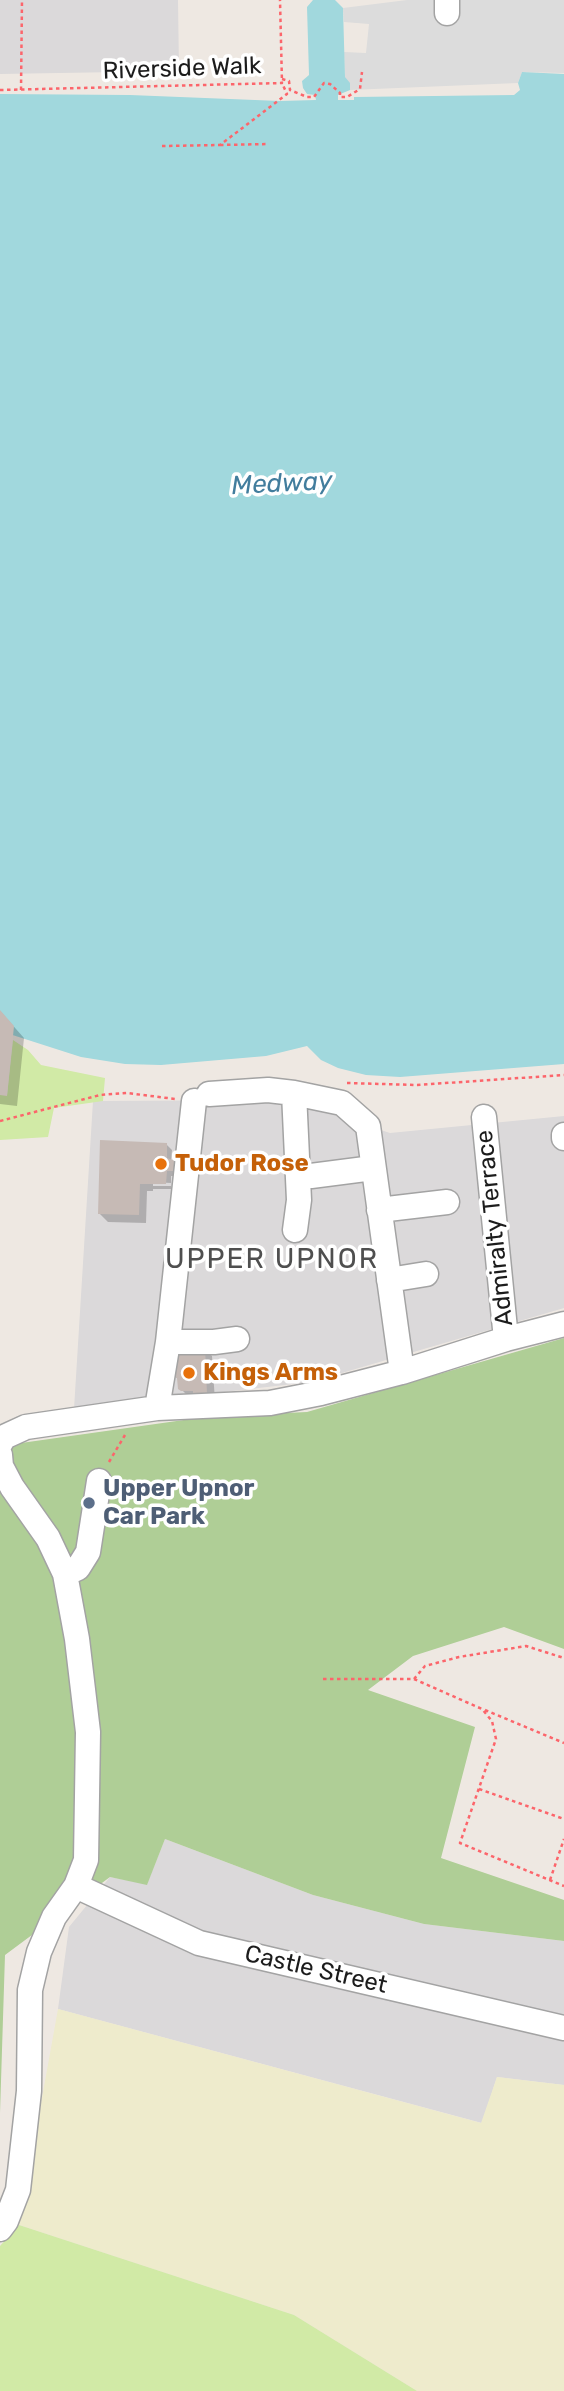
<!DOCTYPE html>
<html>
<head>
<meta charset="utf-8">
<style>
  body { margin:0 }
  canvas { display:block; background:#eee8e2 }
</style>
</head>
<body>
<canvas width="564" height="2391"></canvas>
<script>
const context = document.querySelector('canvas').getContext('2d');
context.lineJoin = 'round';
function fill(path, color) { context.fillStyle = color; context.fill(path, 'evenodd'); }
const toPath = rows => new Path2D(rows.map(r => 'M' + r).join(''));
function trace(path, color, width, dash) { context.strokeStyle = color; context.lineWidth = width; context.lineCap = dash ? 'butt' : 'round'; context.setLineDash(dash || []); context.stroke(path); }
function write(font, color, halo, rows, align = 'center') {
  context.font = font + ' Rubik,sans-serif'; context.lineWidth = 7; context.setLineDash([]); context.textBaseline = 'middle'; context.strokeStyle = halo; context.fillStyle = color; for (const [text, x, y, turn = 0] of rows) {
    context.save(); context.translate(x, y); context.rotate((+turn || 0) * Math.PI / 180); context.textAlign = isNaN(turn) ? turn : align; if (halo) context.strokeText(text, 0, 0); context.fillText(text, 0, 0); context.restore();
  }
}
fill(toPath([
  [0,0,178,0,179,71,0,74],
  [291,1100,390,1133,564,1116,564,1308,311,1382,74,1409,93,1101],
  [165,1839,313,1895,424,1924,564,1941,564,2085,497,2077,482,2123,58,2009,69,1927,110,1877,147,1884]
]), '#dbd9da');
fill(toPath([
  [58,2009,481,2123,497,2077,564,2085,564,2391,417,2391,294,2315,19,2225]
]), '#eeebcc');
fill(toPath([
  [13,1040,28,1050,41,1065,105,1078,103,1101,54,1108,48,1137,0,1140,0,1095,7,1095],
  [19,2225,294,2315,417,2391,0,2391,0,2246]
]), '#d1eaa6');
fill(toPath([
  [564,1338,564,1649,504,1627,413,1656,368,1690,475,1727,441,1858,564,1900,564,1941,424,1924,313,1895,165,1839,147,1885,110,1877,5,1955,0,2113,0,1446,205,1417,307,1412]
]), '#afce96');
fill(toPath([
  [407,0,564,0,564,73,522,72,518,83,350,90,345,77,344,52,366,53,369,24,344,22,343,8]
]), '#dcdcdc');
fill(toPath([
  [313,0,335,0,343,8,345,77,350,83,350,90,338,95,338,100,354,100,354,97,514,95,520,90,518,83,522,72,564,74,564,1064,400,1077,366,1075,338,1068,321,1060,307,1046,266,1056,161,1065,125,1064,81,1057,0,1031,0,94,130,95,280,101,316,100,315,95,307,94,303,88,302,81,309,75,307,7]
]), '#a1d8dd');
fill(toPath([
  [0,1011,24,1038,17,1106,0,1104],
  [166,1144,172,1150,171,1161,179,1176,171,1176,171,1183,153,1182,153,1186,171,1186,171,1189,153,1189,153,1191,147,1191,146,1223,108,1222,99,1213],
  [204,1348,212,1356,215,1401,191,1399,180,1388,179,1380,174,1375]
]), '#0003');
fill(toPath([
  [0,1010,14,1026,7,1096,0,1095],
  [100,1140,167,1143,167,1158,176,1161,177,1168,173,1171,167,1171,166,1184,140,1184,139,1215,98,1214],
  [205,1346,207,1394,193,1395,193,1391,181,1391,178,1389,177,1378,172,1376,175,1348]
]), '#c6bab5');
const minor = toPath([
  [447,0,447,13],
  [294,1093,299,1200,295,1230],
  [209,1094,268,1090,294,1093,342,1103,368,1126,402,1372],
  [484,1117,506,1339],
  [564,1135,564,1138],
  [311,1176,373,1168],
  [379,1210,447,1202],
  [389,1280,426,1274],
  [168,1342,214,1342,237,1339],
  [157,1408,168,1342,194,1101],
  [0,1444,4,1437,26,1427,157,1408,270,1403,321,1393,402,1372,506,1339,564,1324],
  [0,1455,1,1466,12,1487,48,1538,65,1574,77,1639,88,1732,86,1860,76,1886,54,1917,39,1952,30,1990,29,2091,18,2190,6,2221,0,2229],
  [65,1574,78,1568,88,1552,99,1481],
  [76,1886,199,1943,564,2028]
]);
trace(minor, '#a3a3a3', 27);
trace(toPath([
  [282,79,289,81,290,90,307,97,314,97,324,83,330,84,340,93,340,97,347,97,360,89,362,72],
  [0,90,282,83,280,0],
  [21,90,22,0],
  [220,145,269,144],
  [162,146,220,145,287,94,282,83],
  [347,1083,417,1085,564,1075],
  [0,1121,100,1095,127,1093,175,1099],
  [109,1462,125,1435],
  [323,1679,414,1679,425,1666,459,1657,526,1646,564,1658],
  [414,1679,482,1709,492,1721,496,1739,460,1843,564,1886],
  [485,1710,564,1743],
  [479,1789,564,1819],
  [550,1880,564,1839]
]), '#fc656b', 2.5, [3.5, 3.5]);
trace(minor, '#fff', 24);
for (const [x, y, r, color] of [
  [161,1164,7,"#e8710a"],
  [189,1373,7,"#e8710a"],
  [89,1503,7,"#5c6f8a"]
]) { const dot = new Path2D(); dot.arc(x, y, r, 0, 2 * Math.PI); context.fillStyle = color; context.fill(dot); trace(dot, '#fff', 2.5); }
write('24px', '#1c1c1c', '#fff', [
  ["Riverside Walk",182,69,-2],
  ["Admiralty Terrace",495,1228,-96],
  ["Castle Street",316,1970,13]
]);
write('bold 24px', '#c56008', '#fff', [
  ["Tudor Rose",175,1164],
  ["Kings Arms",203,1373]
], 'left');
write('bold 24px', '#4e5e75', '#fff', [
  ["Upper Upnor",103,1489],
  ["Car Park",103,1517]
], 'left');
write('italic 26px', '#427d9d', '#fff', [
  ["Medway",282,484,-3]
]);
context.letterSpacing = '2px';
write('28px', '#4f4f4f', '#fff', [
  ["UPPER UPNOR",272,1260]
]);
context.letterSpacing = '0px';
</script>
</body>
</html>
